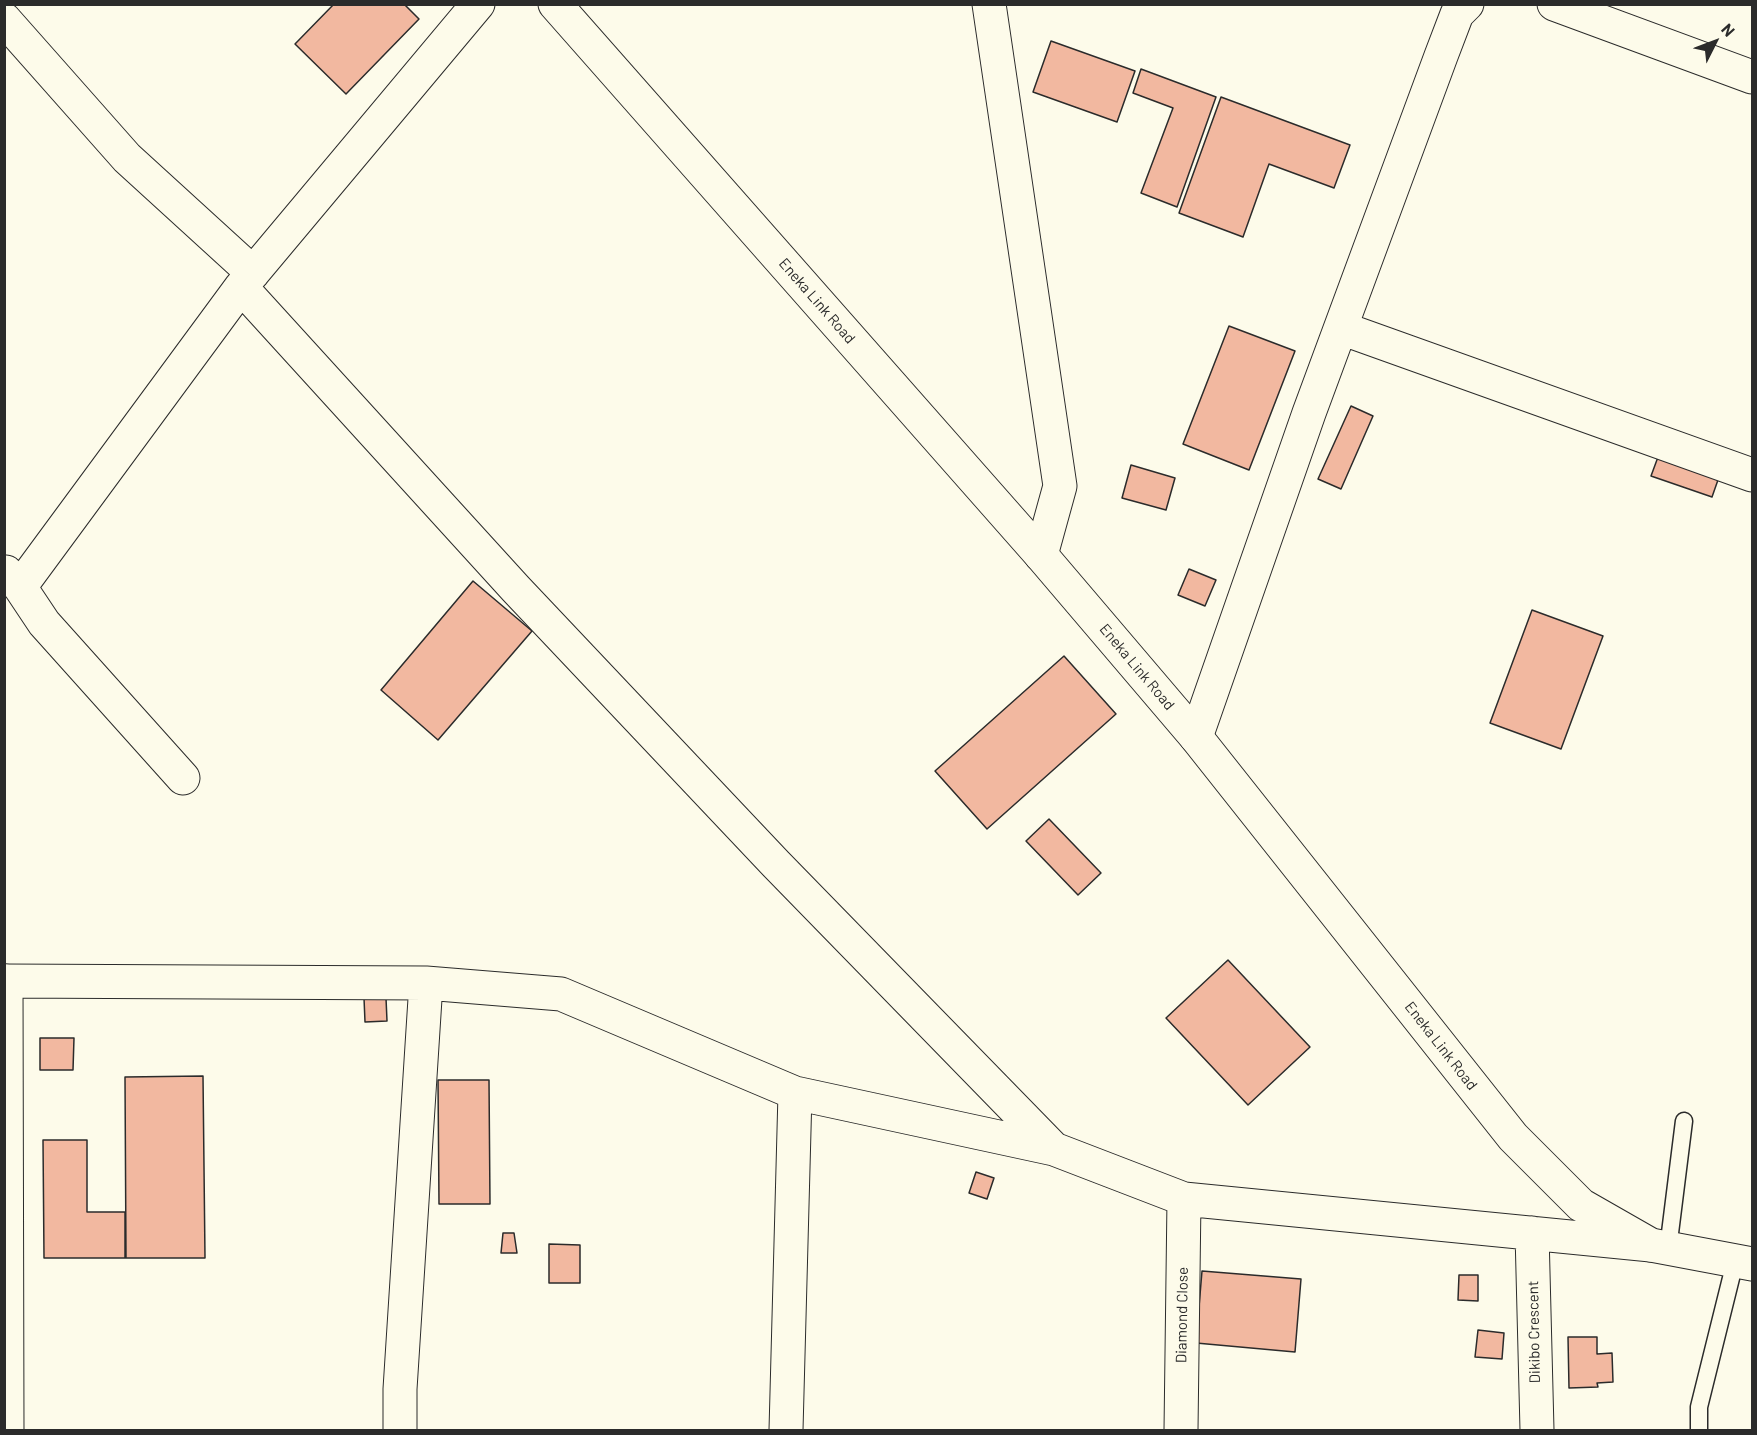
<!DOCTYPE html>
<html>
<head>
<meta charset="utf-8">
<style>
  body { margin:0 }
  #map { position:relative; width:1757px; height:1435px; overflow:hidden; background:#fdfbea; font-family:Barlow,sans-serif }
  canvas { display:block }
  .frame { position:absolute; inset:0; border:6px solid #2b2b2b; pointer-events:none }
  .north { position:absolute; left:1685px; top:12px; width:60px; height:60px; -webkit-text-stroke:4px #fdfbea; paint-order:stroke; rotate:48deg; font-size:16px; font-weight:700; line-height:24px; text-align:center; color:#2b2b2b }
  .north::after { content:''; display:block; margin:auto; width:21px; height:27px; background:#2b2b2b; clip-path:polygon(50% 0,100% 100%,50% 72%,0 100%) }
</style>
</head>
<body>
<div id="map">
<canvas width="1757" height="1435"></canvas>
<div class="frame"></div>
<div class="north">N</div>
</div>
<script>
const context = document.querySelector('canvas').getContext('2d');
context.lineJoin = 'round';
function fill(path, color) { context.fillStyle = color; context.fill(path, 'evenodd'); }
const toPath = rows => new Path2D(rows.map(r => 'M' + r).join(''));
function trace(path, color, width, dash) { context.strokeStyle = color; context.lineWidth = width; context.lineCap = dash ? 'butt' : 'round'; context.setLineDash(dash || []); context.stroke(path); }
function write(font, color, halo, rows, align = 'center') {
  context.font = font + ' Barlow,sans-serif'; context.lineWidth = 4.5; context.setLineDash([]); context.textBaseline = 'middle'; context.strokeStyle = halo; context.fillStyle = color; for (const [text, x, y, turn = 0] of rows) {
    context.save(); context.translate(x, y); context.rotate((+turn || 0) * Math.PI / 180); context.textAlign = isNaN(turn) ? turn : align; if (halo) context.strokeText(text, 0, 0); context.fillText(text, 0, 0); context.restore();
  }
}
const building = toPath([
  [334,4,404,4,419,19,346,94,295,44,334,4],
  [1051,41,1135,71,1117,122,1033,92,1051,41],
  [1141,69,1216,97,1177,207,1141,193,1173,108,1133,93,1141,69],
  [1221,97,1350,145,1334,188,1269,164,1243,237,1179,213,1221,97],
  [1229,326,1295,351,1249,470,1183,444,1229,326],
  [1351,406,1373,416,1341,489,1318,479,1351,406],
  [1658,457,1719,477,1712,497,1651,476,1658,457],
  [1131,465,1175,478,1166,510,1122,498,1131,465],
  [1189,569,1216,580,1205,606,1178,595,1189,569],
  [473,581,532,631,438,740,381,690,473,581],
  [1532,610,1603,636,1561,749,1490,723,1532,610],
  [1064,656,1116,714,987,829,935,771,1064,656],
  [1049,819,1101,873,1078,895,1026,841,1049,819],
  [1228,960,1310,1047,1248,1105,1166,1018,1228,960],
  [364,998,386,998,387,1021,365,1022,364,998],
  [40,1038,74,1038,73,1070,40,1070,40,1038],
  [203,1076,205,1258,126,1258,125,1077,203,1076],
  [438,1080,489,1080,490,1204,439,1204,438,1080],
  [43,1140,87,1140,87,1212,125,1212,125,1258,44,1258,43,1140],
  [976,1172,994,1178,987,1199,969,1193,976,1172],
  [503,1233,514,1233,517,1253,501,1253,503,1233],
  [549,1244,580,1245,580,1283,549,1283,549,1244],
  [1202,1271,1301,1279,1295,1352,1196,1343,1202,1271],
  [1459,1275,1478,1275,1478,1301,1458,1300,1459,1275],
  [1478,1330,1504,1333,1502,1359,1475,1357,1478,1330],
  [1568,1337,1597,1337,1597,1354,1612,1353,1613,1382,1597,1383,1598,1387,1569,1388,1568,1337]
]);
fill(building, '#f2b8a0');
trace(building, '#2b2b2b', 1.5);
const service = toPath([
  [1668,1249,1684,1121],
  [1699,1430,1699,1407,1735,1262]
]);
const minor = toPath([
  [478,4,241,287,516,589,776,864,1054,1149],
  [989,4,1060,486,1041,555],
  [1554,4,1752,77],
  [4,19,127,158,253,273],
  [1341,328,1752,475],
  [6,572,20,587,44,623,183,778],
  [20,587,241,287],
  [1196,737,1309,413,1441,56,1457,14,1467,4],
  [4,981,426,983,561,994,795,1093,1054,1149,1184,1199,1651,1245],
  [6,981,7,1430],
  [1532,1233,1537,1430],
  [400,1430,400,1389,426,983],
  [786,1430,795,1093],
  [1181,1430,1184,1199]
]);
const tertiary = toPath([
  [555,4,1041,555,1196,737,1513,1137,1581,1205,1651,1245,1752,1264]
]);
trace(service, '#2b2b2b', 19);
trace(minor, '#2b2b2b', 35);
trace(tertiary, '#2b2b2b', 35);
trace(service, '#fdfbea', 16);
trace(minor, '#fdfbea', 33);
trace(tertiary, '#fdfbea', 33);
write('15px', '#2b2b2b', '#fdfbea', [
  ["Eneka Link Road",817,301,49],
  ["Eneka Link Road",1137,667,50],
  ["Eneka Link Road",1441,1046,52],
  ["Diamond Close",1182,1315,-89],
  ["Dikibo Crescent",1534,1332,-91]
]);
</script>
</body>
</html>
